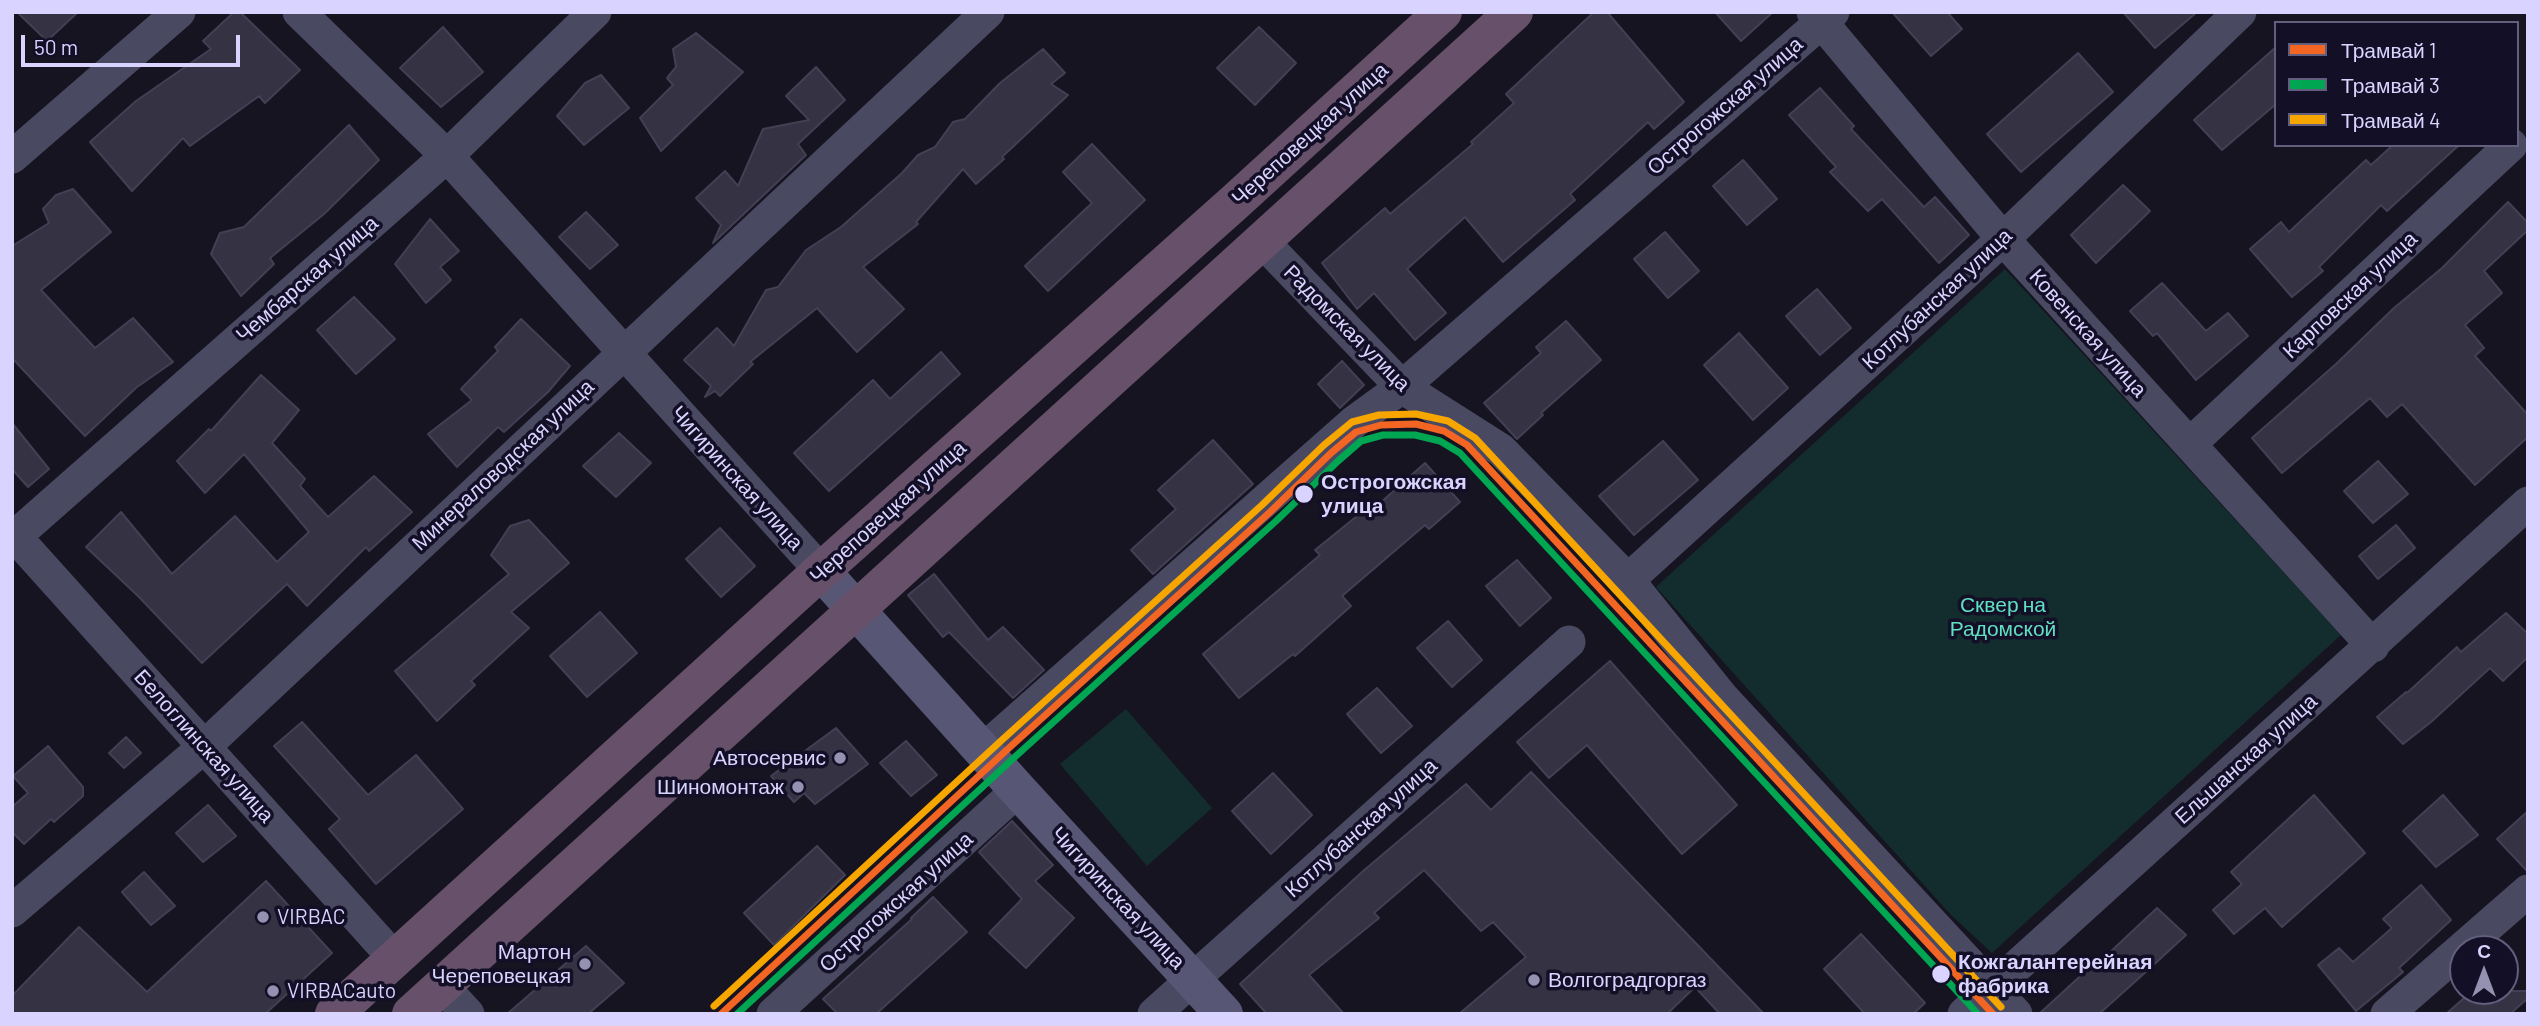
<!DOCTYPE html>
<html>
<head>
<meta charset="utf-8">
<style>
  body { margin:0 }
  #map { position:relative; width:2540px; height:1026px; overflow:hidden; background:#161421; font-family:Barlow,sans-serif }
  canvas { display:block }
  .frame { position:absolute; inset:0; border:14px solid #d9d4ff; pointer-events:none }
  .legend { position:absolute; left:2274px; top:21px; width:245px; height:126px; box-sizing:border-box; background:#130f26; border:2px solid #625e7d; margin:0; padding:9px 12px; list-style:none; font-size:21px; color:#d9d4ff }
  .legend li { display:flex; align-items:center; gap:14px; height:35px }
  .legend b { width:35px; border:2px solid #625e7d }
  .north { position:absolute; left:2449px; top:935px; width:70px; height:70px; box-sizing:border-box; background:#130f26; border:2px solid #625e7d; border-radius:50%; rotate:0deg; font-size:19px; font-weight:700; line-height:28px; text-align:center; color:#d9d4ff }
  .north::after { content:''; display:block; margin:auto; width:24px; height:32px; background:#9591b1; clip-path:polygon(50% 0,100% 100%,50% 72%,0 100%) }
  .scale { position:absolute; left:21px; top:35px; width:219px; height:32px; box-sizing:border-box; border:4px solid #d9d4ff; border-top:0; padding-left:9px; font-size:21px; line-height:24px; white-space:nowrap; color:#d9d4ff; -webkit-text-stroke:5px #130f26; paint-order:stroke }
</style>
</head>
<body>
<div id="map">
<canvas width="2540" height="1026"></canvas>
<div class="frame"></div>
<ul class="legend">
<li><b style="height:9px;background:#f26522"></b>Трамвай 1</li>
<li><b style="height:9px;background:#00a651"></b>Трамвай 3</li>
<li><b style="height:9px;background:#f7a600"></b>Трамвай 4</li>
</ul>
<div class="north">С</div>
<div class="scale">50 m</div>
</div>
<script>
const context = document.querySelector('canvas').getContext('2d');
context.lineJoin = 'round';
function fill(path, color) { context.fillStyle = color; context.fill(path, 'evenodd'); }
const toPath = rows => new Path2D(rows.map(r => 'M' + r).join(''));
function trace(path, color, width, dash) { context.strokeStyle = color; context.lineWidth = width; context.lineCap = dash ? 'butt' : 'round'; context.setLineDash(dash || []); context.stroke(path); }
function write(font, color, halo, rows, align = 'center') {
  context.font = font + ' Barlow,sans-serif'; context.lineWidth = 7; context.setLineDash([]); context.textBaseline = 'middle'; context.strokeStyle = halo; context.fillStyle = color; for (const [text, x, y, turn = 0] of rows) {
    context.save(); context.translate(x, y); context.rotate((+turn || 0) * Math.PI / 180); context.textAlign = isNaN(turn) ? turn : align; if (halo) context.strokeText(text, 0, 0); context.fillText(text, 0, 0); context.restore();
  }
}
fill(toPath([
  [2005,269,2341,635,1992,953,1951,915,1656,587],
  [1126,709,1212,808,1147,866,1060,764]
]), '#132c2d');
const building = toPath([
  [17,12,78,12,47,41,17,12],
  [234,12,240,12,300,70,265,103,259,96,190,146,183,138,132,191,90,142,136,101,211,49,203,41,234,12],
  [1594,12,1607,12,1684,102,1654,129,1648,122,1570,194,1575,200,1503,262,1465,217,1407,269,1446,313,1415,340,1374,293,1357,309,1322,263,1385,208,1390,214,1473,144,1471,142,1514,103,1506,94,1594,12],
  [1715,12,1773,12,1741,41,1715,12],
  [1892,12,1947,12,1962,29,1931,56,1892,12],
  [2123,12,2197,12,2155,48,2123,12],
  [443,27,483,72,441,107,400,68,443,27],
  [1259,27,1296,63,1255,105,1217,68,1259,27],
  [696,33,743,72,661,151,640,118,673,85,667,78,676,67,673,49,696,33],
  [2276,47,2276,104,2222,150,2194,120,2276,47],
  [1043,49,1065,73,1051,84,1068,95,1002,157,1004,159,976,184,963,169,916,222,918,224,863,267,904,309,857,352,817,308,750,362,753,364,720,396,715,391,705,397,711,386,684,360,717,328,734,346,766,290,778,287,806,250,841,227,902,173,918,155,935,147,953,122,965,119,1000,83,1043,49],
  [2078,53,2113,92,2021,172,1987,134,2078,53],
  [816,67,845,100,798,144,806,155,713,243,721,225,696,198,725,171,738,186,763,129,809,120,786,96,816,67],
  [601,75,629,108,584,145,557,116,585,83,601,75],
  [1820,88,1854,126,1851,129,1924,207,1935,197,1969,235,1939,263,1882,199,1868,211,1830,172,1836,167,1789,115,1820,88],
  [349,125,379,160,324,214,270,258,274,264,241,296,211,254,220,233,244,227,349,125],
  [1092,144,1145,200,1048,291,1025,266,1092,203,1063,172,1092,144],
  [2393,145,2459,145,2387,211,2381,205,2319,267,2323,271,2292,297,2250,249,2281,222,2289,232,2366,160,2371,165,2393,145],
  [1743,160,1777,199,1747,225,1713,186,1743,160],
  [2123,185,2150,211,2096,263,2071,235,2123,185],
  [73,189,111,232,41,290,95,348,133,318,173,362,137,387,85,436,12,358,12,246,49,223,43,209,56,195,73,189],
  [2508,202,2528,223,2528,230,2484,271,2502,293,2465,325,2484,348,2475,356,2528,415,2528,437,2475,485,2402,404,2387,417,2370,398,2282,473,2252,438,2336,364,2394,308,2442,268,2508,202],
  [586,212,618,245,590,269,559,237,586,212],
  [430,219,459,251,440,267,451,280,426,303,395,264,430,219],
  [1665,232,1699,271,1668,298,1634,259,1665,232],
  [2162,283,2206,331,2228,313,2248,336,2196,380,2157,333,2153,336,2130,311,2162,283],
  [1817,289,1851,328,1820,355,1786,316,1817,289],
  [354,297,395,339,356,374,317,330,354,297],
  [521,319,570,366,548,392,504,432,498,427,457,467,428,434,472,400,461,389,498,351,495,347,521,319],
  [1566,321,1601,360,1541,413,1543,415,1517,439,1484,403,1541,353,1536,347,1566,321],
  [1739,333,1788,388,1753,420,1704,365,1739,333],
  [941,352,960,374,829,491,794,453,873,380,890,399,941,352],
  [1342,361,1364,385,1340,408,1318,384,1342,361],
  [261,375,299,410,272,443,305,479,300,486,328,517,374,476,412,512,369,551,366,547,307,606,287,584,202,663,138,596,86,547,121,512,172,574,235,516,277,562,309,532,244,454,205,493,177,461,209,429,211,431,261,375],
  [12,423,49,469,28,487,12,469,12,423],
  [619,433,651,463,616,497,583,466,619,433],
  [1213,440,1253,484,1153,574,1131,550,1176,509,1158,490,1213,440],
  [1663,441,1698,480,1634,535,1599,496,1663,441],
  [2378,461,2408,494,2373,523,2344,491,2378,461],
  [1425,463,1460,502,1429,529,1425,525,1342,596,1351,606,1295,656,1293,654,1239,698,1203,654,1320,555,1315,550,1367,508,1370,512,1425,463],
  [529,520,569,563,511,612,529,628,471,681,475,685,437,721,395,671,509,574,491,555,510,526,529,520],
  [2396,525,2415,548,2378,579,2359,556,2396,525],
  [720,528,755,566,721,597,686,559,720,528],
  [1517,560,1551,598,1520,626,1486,586,1517,560],
  [934,574,988,640,1003,627,1044,670,1013,698,949,632,943,637,908,595,934,574],
  [600,612,637,653,587,697,550,656,600,612],
  [2506,613,2528,634,2528,657,2503,681,2490,668,2431,722,2403,744,2377,717,2406,692,2407,693,2457,647,2461,652,2506,613],
  [1448,621,1482,660,1452,687,1417,648,1448,621],
  [1610,661,1737,805,1682,854,1587,745,1549,778,1517,742,1610,661],
  [1377,688,1412,726,1381,753,1347,714,1377,688],
  [302,722,368,795,416,755,463,809,376,884,329,829,340,819,274,746,302,722],
  [836,728,868,764,815,804,804,793,794,802,771,776,836,728],
  [126,737,141,753,124,768,109,753,126,737],
  [906,741,937,775,911,796,880,763,906,741],
  [48,746,83,787,83,796,54,822,51,819,24,844,12,832,12,807,28,793,13,776,48,746],
  [1531,772,1764,1014,1720,1014,1695,987,1667,1014,1459,1014,1526,957,1493,922,1481,931,1424,870,1374,913,1379,918,1309,975,1344,1014,1267,1014,1240,984,1362,872,1466,784,1491,810,1531,772],
  [1273,773,1312,815,1271,854,1232,811,1273,773],
  [2314,795,2365,853,2282,927,2265,908,2234,934,2213,910,2242,884,2231,872,2314,795],
  [2443,795,2478,835,2436,867,2403,831,2443,795],
  [208,805,236,836,203,862,176,833,208,805],
  [2528,811,2528,872,2497,839,2528,811],
  [1012,821,1053,865,1035,881,1074,918,1026,968,989,933,1022,899,979,852,1012,821],
  [817,846,845,875,774,945,744,913,817,846],
  [144,872,175,906,151,925,122,892,144,872],
  [266,881,332,953,265,1014,12,1014,12,996,79,927,147,992,266,881],
  [2421,885,2451,920,2399,968,2403,972,2356,1011,2318,965,2339,948,2353,962,2392,928,2383,919,2421,885],
  [933,897,967,932,876,1014,838,1014,823,999,912,919,911,918,933,897],
  [2157,908,2186,935,2148,970,2099,1014,2039,1014,2089,968,2091,970,2157,908],
  [1861,934,1925,1003,1913,1014,1865,1014,1824,969,1861,934],
  [586,946,624,983,588,1014,507,1014,586,946],
  [2472,991,2528,991,2528,998,2510,1014,2446,1014,2472,991]
]);
fill(building, '#343243');
trace(building, '#433f54', 2);
trace(toPath([
  [299,12,447,156,821,571],
  [1813,12,2003,239,2373,646],
  [12,157,179,12],
  [1262,241,1402,387,1501,450,1628,580,1723,698,2016,1014],
  [2190,444,2511,145],
  [12,533,395,959],
  [12,539,447,156,595,12],
  [1628,580,2003,239,2240,12],
  [983,750,1354,422,1402,387,1833,12],
  [12,911,205,746,988,12],
  [442,986,468,1014],
  [773,1014,1018,790],
  [1154,1014,1569,642],
  [1964,1014,2528,503],
  [2387,1014,2528,891]
]), '#4a4962', 33);
trace(toPath([
  [821,571,1018,790,1224,1014]
]), '#575674', 38);
trace(toPath([
  [334,1014,821,571,1235,202,1443,12],
  [411,1014,1514,12]
]), '#67516a', 38);
trace(toPath([
  [721,1014,1010,747,1269,513,1331,453,1356,432,1381,425,1416,424,1444,431,1467,445,1993,1014]
]), '#f26522', 7);
trace(toPath([
  [737,1014,1017,755,1276,521,1338,461,1361,441,1383,435,1415,435,1440,441,1460,453,1978,1014]
]), '#00a651', 7);
trace(toPath([
  [714,1006,1003,739,1262,505,1324,445,1352,422,1379,415,1416,414,1448,421,1475,438,2001,1007]
]), '#f7a600', 7);
for (const [x, y, r, color] of [
  [1304,494,10,"#d9d4ff"],
  [840,758,7,"#9591b1"],
  [798,787,7,"#9591b1"],
  [263,917,7,"#9591b1"],
  [585,964,7,"#9591b1"],
  [1941,974,10,"#d9d4ff"],
  [1534,980,7,"#9591b1"],
  [273,991,7,"#9591b1"]
]) { const dot = new Path2D(); dot.arc(x, y, r, 0, 2 * Math.PI); context.fillStyle = color; context.fill(dot); trace(dot, '#130f26', 2.5); }
write('21px', '#d9d4ff', '#130f26', [
  ["Острогожская улица",1725,106,-41],
  ["Череповецкая улица",1310,134,-42],
  ["Чембарская улица",307,279,-41],
  ["Карповская улица",2350,295,-43],
  ["Котлубанская улица",1937,299,-43],
  ["Радомская улица",1347,328,45],
  ["Ковенская улица",2088,333,48],
  ["Минераловодская улица",503,465,-43],
  ["Чигиринская улица",737,478,48],
  ["Череповецкая улица",888,512,-42],
  ["Белоглинская улица",204,746,48],
  ["Ельшанская улица",2246,759,-42],
  ["Котлубанская улица",1361,828,-42],
  ["Чигиринская улица",1118,898,47],
  ["Острогожская улица",896,902,-42]
]);
write('bold 21px', '#d9d4ff', '#130f26', [
  ["Острогожская",1321,482],
  ["улица",1321,506],
  ["Кожгалантерейная",1958,962],
  ["фабрика",1958,986]
], 'left');
write('21px', '#5fe0c0', '#130f26', [
  ["Сквер на",2003,605],
  ["Радомской",2003,629]
]);
write('21px', '#d9d4ff', '#130f26', [
  ["Автосервис",826,758],
  ["Шиномонтаж",784,787],
  ["VIRBAC",277,917,"left"],
  ["Мартон",571,952],
  ["Череповецкая",571,976],
  ["Волгоградгоргаз",1548,980,"left"],
  ["VIRBACauto",287,991,"left"]
], 'right');
</script>
</body>
</html>
